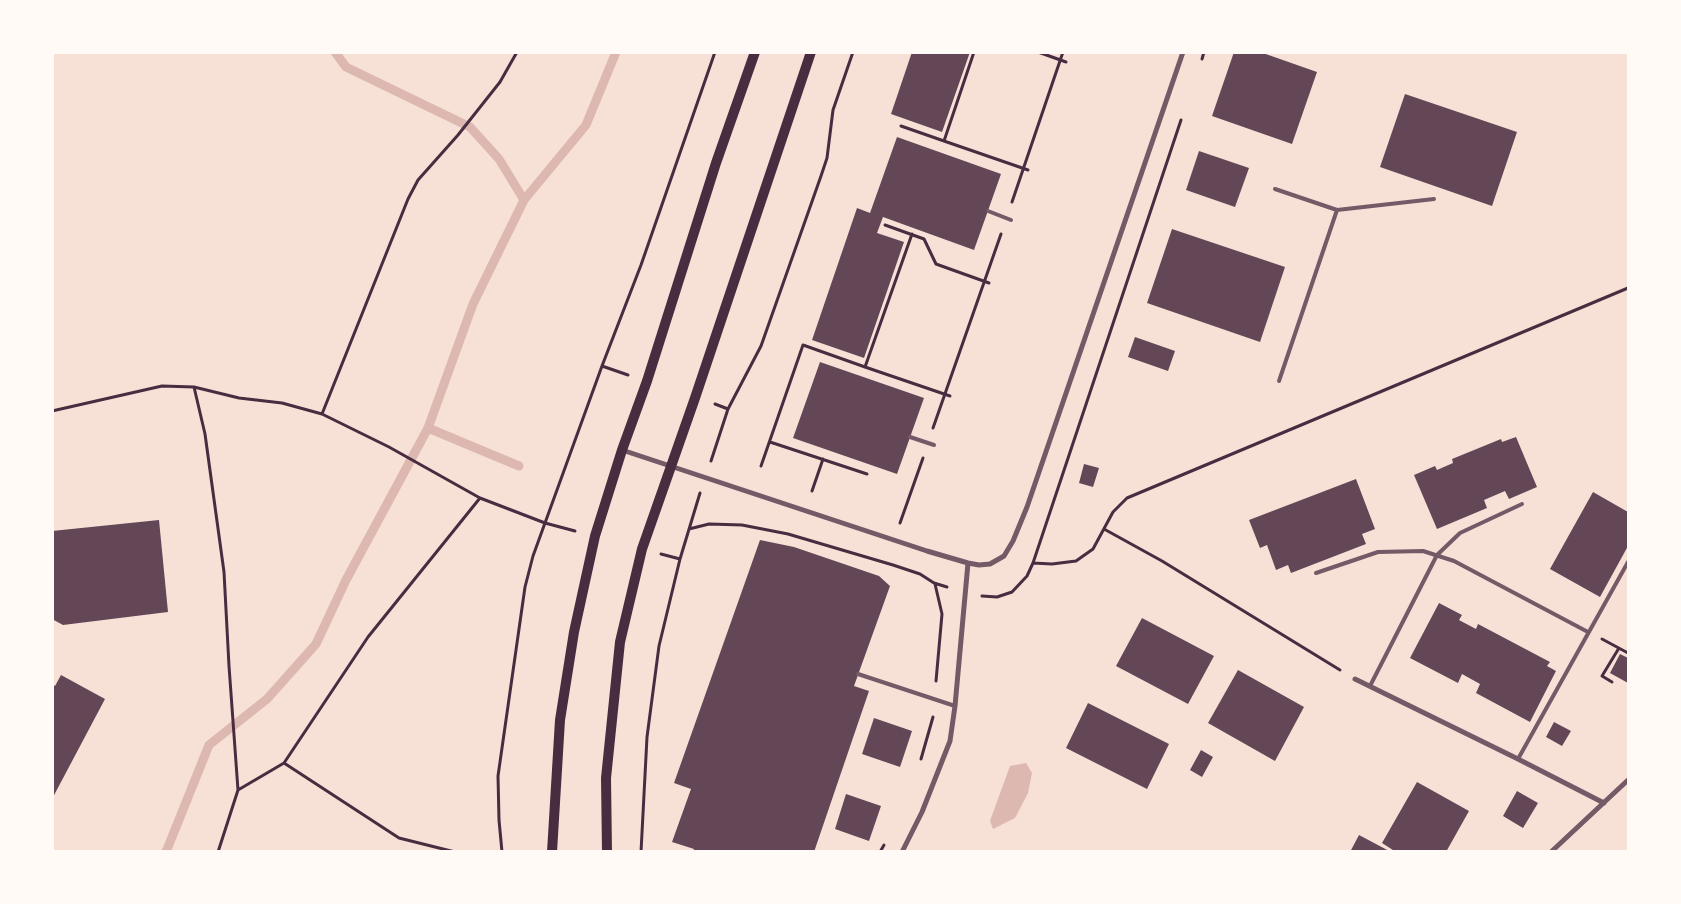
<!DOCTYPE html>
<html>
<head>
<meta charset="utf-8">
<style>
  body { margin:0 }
  #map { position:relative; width:1681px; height:904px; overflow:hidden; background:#f7e1d7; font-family:Mulish,sans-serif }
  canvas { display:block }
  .frame { position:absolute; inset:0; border:54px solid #fffaf5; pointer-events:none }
</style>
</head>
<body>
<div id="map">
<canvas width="1681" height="904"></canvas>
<div class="frame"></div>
</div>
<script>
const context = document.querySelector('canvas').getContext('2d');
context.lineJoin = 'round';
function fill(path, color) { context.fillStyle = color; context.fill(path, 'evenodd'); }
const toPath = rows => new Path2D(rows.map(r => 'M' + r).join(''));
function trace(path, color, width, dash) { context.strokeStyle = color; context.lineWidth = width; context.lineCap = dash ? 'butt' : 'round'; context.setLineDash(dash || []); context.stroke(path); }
fill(toPath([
  [1026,763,1032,773,1028,793,1015,818,993,829,990,821,1010,766]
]), '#dcb8b0');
trace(toPath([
  [335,52,346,67,470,127,499,159,524,200],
  [428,428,519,466],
  [166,852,209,745,267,699,316,644,346,580,428,428,473,304,524,200,586,125,616,52]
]), '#dcb8b0', 9);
fill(toPath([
  [912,52,970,52,942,132,891,114],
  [1234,52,1260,52,1317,72,1292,144,1212,116],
  [1405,94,1517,132,1492,206,1380,167],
  [897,137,1001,174,974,250,883,217,877,233,904,242,864,358,812,340,857,208,870,213],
  [1199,151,1249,168,1235,207,1186,190],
  [1172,229,1285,267,1260,342,1147,303],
  [1135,337,1175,351,1168,371,1128,357],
  [820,362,924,398,897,474,793,438],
  [1516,437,1537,487,1509,499,1505,491,1484,500,1487,508,1437,529,1414,475,1435,466,1437,470,1453,463,1452,459,1501,439,1502,442],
  [1084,464,1099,468,1093,487,1079,483],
  [1356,479,1375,529,1362,534,1366,544,1291,573,1288,565,1276,570,1267,545,1260,548,1249,520],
  [1593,492,1628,512,1628,546,1600,597,1550,569],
  [159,520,168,612,63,625,52,619,52,531],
  [760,540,794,547,879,576,890,586,854,686,869,691,814,852,693,852,694,849,672,842,691,789,674,783],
  [1439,603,1462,615,1459,620,1476,629,1478,624,1550,662,1547,666,1556,671,1530,722,1476,693,1480,684,1462,674,1458,683,1410,658],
  [1142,618,1214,656,1188,704,1116,666],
  [1620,654,1628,658,1628,683,1610,673],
  [1238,670,1304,707,1275,761,1208,723],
  [61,675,105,699,52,799,52,684,55,686],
  [1088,703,1169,744,1147,789,1066,748],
  [874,718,912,731,900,767,862,754],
  [1554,722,1571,731,1562,746,1546,737],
  [1201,750,1213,757,1202,777,1190,770],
  [1417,782,1469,811,1446,852,1396,852,1382,843],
  [1517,791,1538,803,1523,828,1503,816],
  [846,794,881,806,869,841,835,829],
  [1359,835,1391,852,1350,852]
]), '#644757');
trace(toPath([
  [974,52,944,141,1028,170],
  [1038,52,1066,62],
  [1202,59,1204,52],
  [901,126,944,141],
  [1012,202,1063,52],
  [885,225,924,239,936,264,989,283],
  [912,234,865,367,950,396],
  [602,366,628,375],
  [194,387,205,434,224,572,229,666,238,790,218,852],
  [715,404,728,409],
  [52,411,162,386,194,387,239,398,282,403,322,414,389,447,480,498,545,523,575,531],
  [322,414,408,199,418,180,458,135,500,82,517,52],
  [933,428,1001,234],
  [770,442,867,474],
  [711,461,728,409,761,346,821,176,827,158,833,110,853,52],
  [761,466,803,345,865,367],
  [812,491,823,459],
  [900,523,923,458],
  [689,529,709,524,742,525,788,534,893,565,920,574,934,583,947,587],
  [1104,529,1162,561,1340,670],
  [661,554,680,559],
  [1033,563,1052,564,1076,561,1093,549,1113,512,1127,498,1628,288],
  [935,584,942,614,936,681],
  [982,596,997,597,1012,592,1027,576,1033,563,1181,120],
  [1602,639,1628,653],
  [1612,682,1602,676,1619,648],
  [921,759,933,717],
  [284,763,399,838,455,852],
  [238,790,284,763,368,637,480,498],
  [502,852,499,820,498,776,525,587,533,556,602,366,641,265,715,52],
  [641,852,647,737,659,646,680,559,700,493],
  [880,852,884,845]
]), '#4a2c40', 3);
trace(toPath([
  [1275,189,1337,210],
  [988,211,1011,220],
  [1279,381,1337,210,1434,199],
  [910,437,934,445],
  [1316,573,1378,552,1423,551,1454,561,1588,632],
  [858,674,955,706],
  [1370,686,1437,555,1460,533,1522,504],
  [1518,759,1628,562]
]), '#755966', 4);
trace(toPath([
  [622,450,927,551,968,563,979,565,990,564,1004,556,1013,541,1027,507,1183,52],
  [1355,679,1518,759,1604,803],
  [902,852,922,812,950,741,955,706,968,563],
  [1551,852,1628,780]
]), '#755966', 5);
trace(toPath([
  [552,852,560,720,574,632,595,536,622,450,647,381,716,163,755,52],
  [607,852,606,778,620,642,642,549,695,398,811,52]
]), '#4a2c40', 10);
</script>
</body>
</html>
